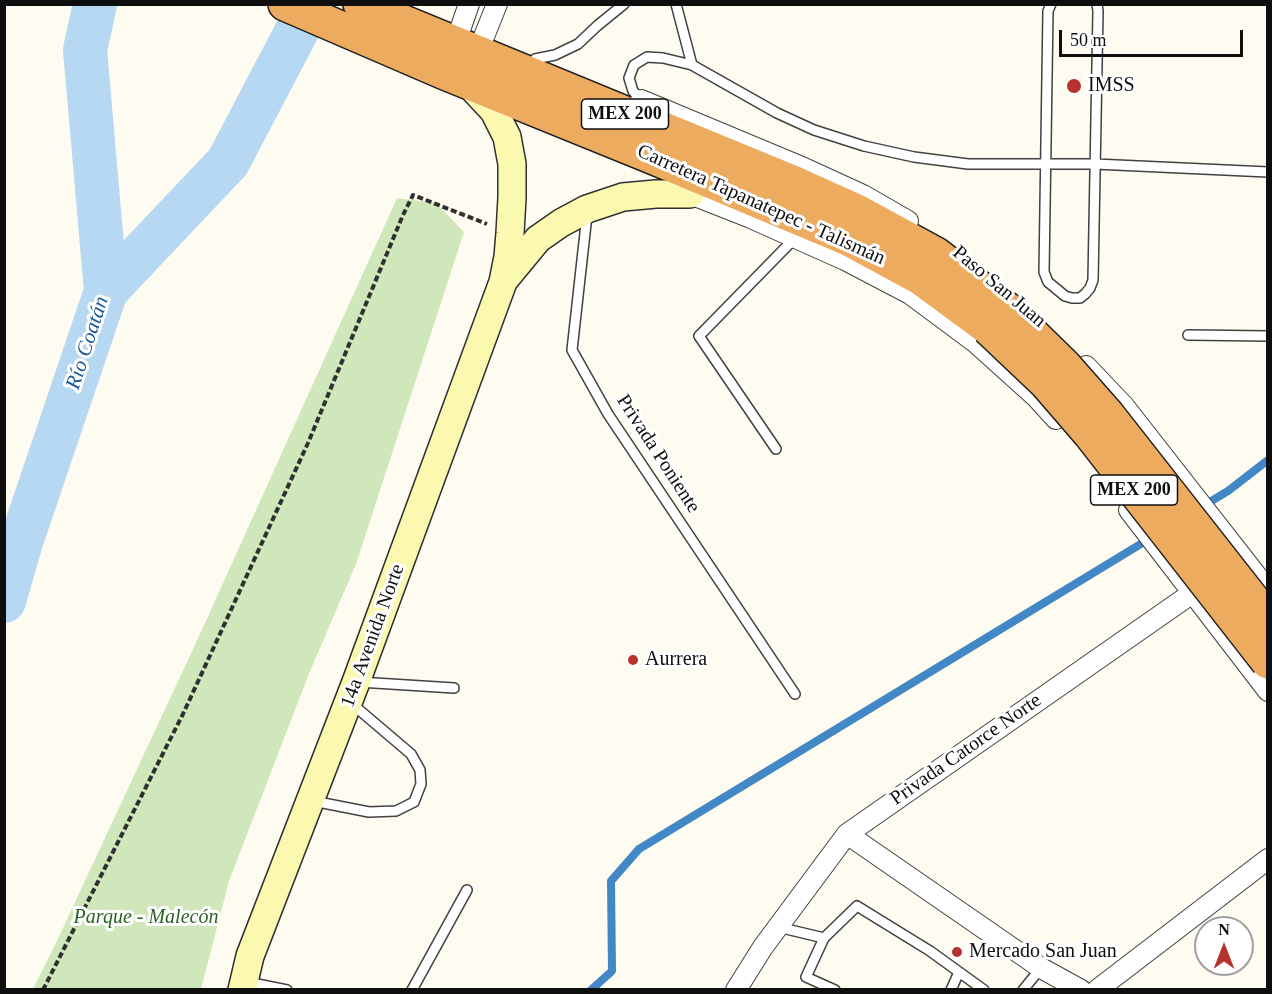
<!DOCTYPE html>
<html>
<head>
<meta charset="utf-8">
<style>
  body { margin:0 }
  #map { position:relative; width:1272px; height:994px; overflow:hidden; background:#fefcf0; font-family:"Times New Roman",serif }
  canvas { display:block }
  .frame { position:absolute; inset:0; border:6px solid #0e0e0e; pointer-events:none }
  .north { position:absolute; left:1194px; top:916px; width:60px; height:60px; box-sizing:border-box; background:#fff; border:2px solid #9f9f9f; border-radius:50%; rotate:0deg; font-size:16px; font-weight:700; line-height:24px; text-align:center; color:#0e0e0e }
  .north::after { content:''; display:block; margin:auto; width:21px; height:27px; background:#b7312d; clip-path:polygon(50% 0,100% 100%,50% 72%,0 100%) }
  .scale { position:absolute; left:1059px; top:30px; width:184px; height:27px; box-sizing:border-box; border:3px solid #0e0e0e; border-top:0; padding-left:8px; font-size:18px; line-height:21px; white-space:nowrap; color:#0e0e0e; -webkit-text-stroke:4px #fff; paint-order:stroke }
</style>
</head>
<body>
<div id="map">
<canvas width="1272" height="994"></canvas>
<div class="frame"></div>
<div class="north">N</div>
<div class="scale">50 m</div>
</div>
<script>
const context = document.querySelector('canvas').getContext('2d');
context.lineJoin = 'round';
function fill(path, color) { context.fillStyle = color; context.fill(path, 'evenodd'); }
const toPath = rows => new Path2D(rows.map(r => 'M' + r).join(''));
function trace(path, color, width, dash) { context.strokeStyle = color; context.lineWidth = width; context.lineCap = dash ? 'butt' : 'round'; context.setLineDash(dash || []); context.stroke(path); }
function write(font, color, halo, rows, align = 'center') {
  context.font = font + ' "Times New Roman",serif'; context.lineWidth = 6; context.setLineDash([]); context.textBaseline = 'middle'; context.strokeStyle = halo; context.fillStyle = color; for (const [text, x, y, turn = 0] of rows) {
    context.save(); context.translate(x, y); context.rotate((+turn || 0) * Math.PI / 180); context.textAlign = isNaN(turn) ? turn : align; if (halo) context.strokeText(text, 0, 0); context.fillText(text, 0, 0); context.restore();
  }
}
fill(toPath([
  [397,198,436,203,464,232,356,564,308,676,229,881,201,989,33,989,55,945,200,634]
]), '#cfe7bb');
trace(toPath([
  [1203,506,1228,491,1268,460],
  [591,990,612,971,611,881,639,849,1149,539]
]), '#4288c6', 8);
trace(toPath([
  [106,291,228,162,311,4],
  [4,601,21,542,106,291,85,50,95,4]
]), '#b7d8f3', 44);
const lane = toPath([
  [676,4,692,65,777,113,814,130,864,146,914,157,968,164,1095,164,1268,172],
  [1051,4,1048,11,1044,272,1048,282,1065,296,1072,298,1080,298,1085,294,1090,288,1093,280,1098,11,1097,4],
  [535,59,555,55,578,44,597,26,624,4],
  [641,100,633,91,629,78,634,65,647,57,663,58,692,65],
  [587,215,572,350,608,414,795,694],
  [1188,335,1268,336],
  [776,449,699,336,795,238],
  [359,682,454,688],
  [313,801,369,812,396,811,414,802,421,784,420,770,411,754,351,703],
  [778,927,824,938],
  [247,982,287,990],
  [412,990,467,890],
  [835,990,806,977,824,938,857,906,930,951,984,990],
  [951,990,959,972],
  [1023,990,1041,968]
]);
const street = toPath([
  [455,44,469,4],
  [477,54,497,4],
  [641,100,804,168,863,195,908,221],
  [690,194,751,218,845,260,910,294,976,343,1036,397,1056,419],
  [1086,366,1124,406,1268,590],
  [1129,510,1268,691],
  [847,834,1041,968,1081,990],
  [736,990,763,947,847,834,1201,587],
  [1097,990,1268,859]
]);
const secondary = toPath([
  [505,279,538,239,561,223,587,209,623,197,656,194,690,194],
  [242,990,250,956,356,682,503,282,508,257,510,233,512,198,512,164,507,137,494,111,468,83]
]);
const highway = toPath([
  [285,4,445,73,652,157,848,239,920,278,988,328],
  [360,4,795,183,857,211,936,254,1007,309]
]);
trace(lane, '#414141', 12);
trace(street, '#414141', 22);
trace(secondary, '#303030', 30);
trace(highway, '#1f1f1f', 36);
trace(toPath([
  [43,990,183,714,308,443,403,215,413,195,487,224]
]), '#303030', 4, [6, 3]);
trace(lane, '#fff', 9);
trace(street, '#fff', 20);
trace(secondary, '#fbf8af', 27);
trace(highway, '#edab60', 33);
const highwayBridge = toPath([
  [1007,309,1064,365,1108,415,1268,619],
  [988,328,1046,383,1090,434,1268,662]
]);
trace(highwayBridge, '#1f1f1f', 36, []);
trace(highwayBridge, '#edab60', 33);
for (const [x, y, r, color] of [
  [1074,86,8,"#b7312d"],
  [633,660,6,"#b7312d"],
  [957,952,6,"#b7312d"]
]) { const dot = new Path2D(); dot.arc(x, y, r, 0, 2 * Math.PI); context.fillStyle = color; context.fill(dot); trace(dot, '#fff', 2); }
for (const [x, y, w] of [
  [625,114,87],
  [1134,490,87]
]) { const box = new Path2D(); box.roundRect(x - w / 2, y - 15, w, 30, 4.5); context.fillStyle = '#fff'; context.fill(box); trace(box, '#0e0e0e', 1.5); }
write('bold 18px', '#0e0e0e', null, [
  ["MEX 200",625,114],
  ["MEX 200",1134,490]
]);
write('20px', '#0e0e0e', '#fff', [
  ["IMSS",1088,86],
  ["Aurrera",645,660],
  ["Mercado San Juan",969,952]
], 'left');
write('20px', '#0e0e0e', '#fff', [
  ["Carretera Tapanatepec - Talismán",761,205,24],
  ["Paso San Juan",999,287,40],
  ["Privada Poniente",658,454,57],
  ["14a Avenida Norte",373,636,-70],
  ["Privada Catorce Norte",966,750,-35]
]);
write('italic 20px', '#2a6322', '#fff', [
  ["Parque - Malecón",146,918]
]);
write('italic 21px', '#1e5a9a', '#fff', [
  ["Río Coatán",88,343,-72]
]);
</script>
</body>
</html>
